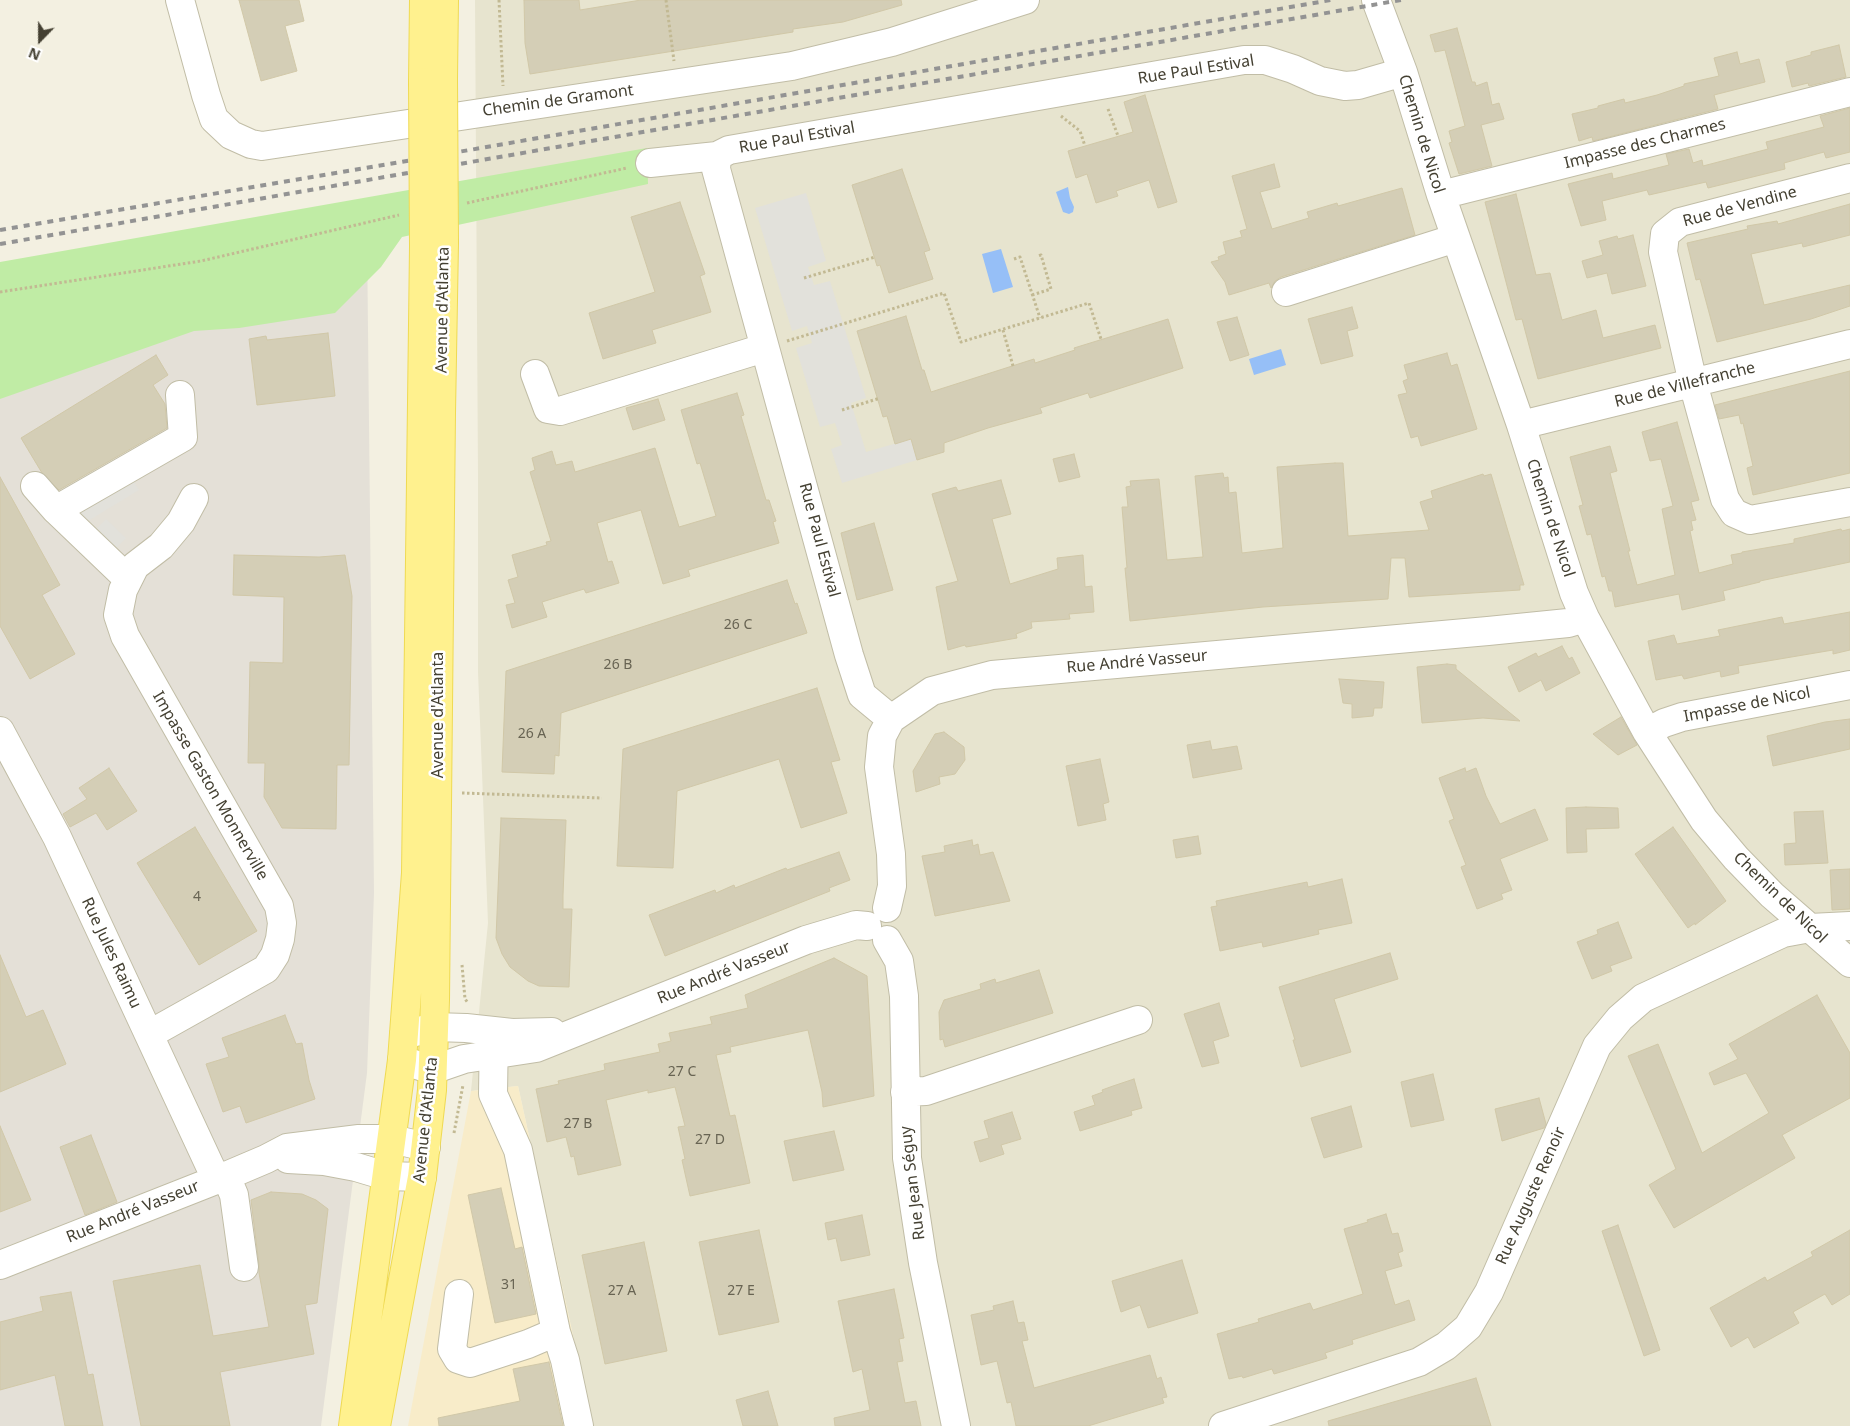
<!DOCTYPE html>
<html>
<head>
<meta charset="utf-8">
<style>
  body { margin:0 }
  #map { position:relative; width:1850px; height:1426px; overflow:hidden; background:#f3f0e1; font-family:"Noto Sans",sans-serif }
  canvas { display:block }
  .north { position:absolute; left:15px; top:15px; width:50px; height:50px; -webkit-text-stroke:4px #fff; paint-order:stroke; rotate:202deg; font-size:14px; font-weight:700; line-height:20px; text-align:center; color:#444032 }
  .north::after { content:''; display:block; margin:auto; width:18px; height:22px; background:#444032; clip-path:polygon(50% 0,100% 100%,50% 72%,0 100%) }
</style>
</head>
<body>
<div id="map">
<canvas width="1850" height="1426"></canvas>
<div class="north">N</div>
</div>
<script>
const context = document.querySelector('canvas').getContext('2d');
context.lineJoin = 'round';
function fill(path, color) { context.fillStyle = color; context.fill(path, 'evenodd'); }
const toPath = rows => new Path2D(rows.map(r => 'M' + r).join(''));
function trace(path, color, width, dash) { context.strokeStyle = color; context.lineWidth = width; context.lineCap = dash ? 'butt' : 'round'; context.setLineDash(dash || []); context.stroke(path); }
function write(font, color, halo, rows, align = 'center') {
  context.font = font + ' "Noto Sans",sans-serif'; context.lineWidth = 5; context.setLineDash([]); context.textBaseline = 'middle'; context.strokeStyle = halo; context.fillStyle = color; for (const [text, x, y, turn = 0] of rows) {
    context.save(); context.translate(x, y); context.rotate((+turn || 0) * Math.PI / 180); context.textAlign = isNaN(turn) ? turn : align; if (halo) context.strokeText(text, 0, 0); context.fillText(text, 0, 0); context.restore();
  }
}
fill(toPath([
  [475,0,1850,0,1850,1426,593,1426,518,1086,471,1091,488,923,478,672,478,475]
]), '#e7e4cf');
fill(toPath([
  [518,1086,593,1426,408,1426,471,1091]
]), '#f8ecc9');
fill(toPath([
  [367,236,374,893,367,1073,321,1426,0,1426,0,396]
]), '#e4e0d7');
fill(toPath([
  [647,148,648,184,402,237,381,267,335,313,239,328,194,331,0,399,0,262]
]), '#c0eca5');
fill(toPath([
  [806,193,826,261,808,267,814,285,830,281,866,398,851,403,866,452,911,439,917,460,842,483,831,449,842,445,835,423,820,427,796,348,812,343,807,326,792,331,755,208],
  [129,474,139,490,83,524,73,507],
  [106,519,126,538,112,552,93,532]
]), '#e2e1db');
fill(toPath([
  [1068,187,1070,198,1074,207,1073,212,1069,214,1063,212,1056,192],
  [1001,249,1013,287,993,293,982,254],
  [1281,349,1286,365,1254,375,1249,359]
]), '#96bff7');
const building = toPath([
  [239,0,299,0,304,21,285,26,297,71,261,81,239,0],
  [524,0,579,0,580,10,641,0,901,0,902,5,843,22,793,29,793,32,530,74,525,43,524,0],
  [1457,28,1472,82,1475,82,1476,86,1487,82,1492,105,1499,103,1504,119,1481,125,1492,166,1459,174,1449,143,1452,142,1449,131,1465,126,1445,50,1435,52,1430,35,1457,28],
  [1839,45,1846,77,1809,86,1808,83,1792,87,1786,62,1811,55,1811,52,1839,45],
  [1737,52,1740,64,1759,59,1765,82,1714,95,1718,109,1593,141,1592,137,1579,141,1572,114,1598,108,1598,106,1624,99,1625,103,1657,95,1684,86,1684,84,1719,76,1714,58,1737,52],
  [1145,95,1177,202,1158,208,1149,180,1116,191,1118,196,1096,203,1087,174,1076,178,1068,151,1133,132,1124,102,1145,95],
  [1850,108,1850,152,1826,158,1824,152,1784,163,1785,169,1708,188,1706,182,1649,195,1647,190,1602,201,1606,220,1581,226,1568,184,1612,173,1613,179,1669,165,1666,154,1689,149,1693,163,1702,160,1703,166,1768,149,1766,142,1824,127,1820,116,1850,108],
  [1274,164,1280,187,1260,192,1272,229,1309,218,1307,212,1337,203,1338,206,1402,188,1415,235,1281,277,1275,281,1271,288,1269,283,1229,295,1225,282,1211,262,1219,260,1218,257,1226,254,1223,242,1242,237,1240,231,1247,229,1232,176,1274,164],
  [902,169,930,250,924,252,933,279,889,293,880,265,877,266,852,185,902,169],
  [1516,194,1536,275,1550,273,1562,320,1596,310,1603,338,1655,325,1661,348,1538,379,1522,319,1516,320,1485,202,1516,194],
  [680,202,705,274,700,276,711,312,652,330,656,343,603,359,589,313,655,292,631,217,680,202],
  [1850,204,1850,235,1803,247,1802,243,1751,254,1764,305,1850,285,1850,306,1811,319,1717,342,1700,279,1696,280,1687,243,1748,229,1747,226,1777,221,1778,224,1850,204],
  [1633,235,1646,286,1612,294,1607,273,1587,278,1582,261,1603,255,1599,241,1617,236,1618,239,1633,235],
  [1352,307,1358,328,1347,331,1353,356,1321,364,1308,319,1352,307],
  [906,316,922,370,924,370,931,392,1034,359,1035,363,1075,350,1074,348,1168,319,1183,368,1090,398,1088,393,1040,408,1042,413,988,428,944,443,944,452,917,460,911,439,895,444,887,416,883,417,857,331,906,316],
  [1237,317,1249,355,1230,361,1217,322,1237,317],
  [328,333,335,396,257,405,249,339,266,336,267,340,328,333],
  [1447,353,1451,366,1457,364,1477,429,1421,446,1418,436,1411,438,1398,395,1407,393,1403,381,1408,379,1404,365,1447,353],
  [156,355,168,375,153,385,165,404,167,428,59,490,42,473,21,438,156,355],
  [1850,371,1850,473,1753,495,1747,468,1753,466,1743,423,1741,424,1739,415,1719,419,1715,405,1850,371],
  [737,393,744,415,741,416,766,500,769,500,776,521,773,522,779,543,688,570,690,576,663,584,641,510,597,523,608,562,612,561,619,583,586,593,584,589,542,602,547,617,512,628,506,605,515,603,508,580,518,577,512,555,547,545,546,542,551,541,530,472,535,470,532,458,552,451,556,465,572,461,575,472,655,448,679,527,716,516,700,463,697,464,681,410,737,393],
  [658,399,665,420,633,430,626,408,658,399],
  [1677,422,1699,500,1691,502,1696,520,1691,521,1693,530,1690,531,1699,573,1733,564,1731,555,1742,553,1742,552,1794,543,1794,539,1841,529,1842,531,1850,529,1850,562,1760,581,1760,582,1723,591,1725,600,1682,610,1679,594,1615,607,1612,591,1609,591,1605,576,1602,577,1591,534,1587,535,1579,506,1583,505,1570,457,1610,446,1617,471,1610,473,1630,551,1628,551,1637,585,1675,575,1662,509,1673,506,1661,459,1650,461,1642,432,1677,422],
  [1074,454,1080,477,1059,482,1053,459,1074,454],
  [1335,463,1343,463,1348,536,1429,530,1420,502,1433,498,1431,491,1483,474,1484,476,1491,474,1524,585,1520,585,1520,590,1409,597,1405,558,1391,558,1388,599,1263,607,1130,621,1125,568,1127,568,1122,507,1128,507,1126,487,1131,486,1130,481,1159,479,1167,560,1203,557,1195,476,1223,473,1224,478,1228,477,1229,493,1236,492,1242,553,1283,548,1277,467,1335,463],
  [0,477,60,585,42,595,75,654,30,679,0,626,0,477],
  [1001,480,1011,514,992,519,1010,584,1058,569,1057,558,1083,555,1085,587,1092,586,1094,612,1069,614,1070,619,1031,622,1032,628,1016,634,1017,638,966,647,965,645,948,650,936,587,958,581,932,494,956,487,958,491,1001,480],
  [874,523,893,590,857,600,841,533,874,523],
  [234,555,319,557,345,555,352,596,349,765,337,765,336,829,282,828,264,797,265,763,248,763,250,662,283,663,284,597,233,595,234,555],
  [787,580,795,604,797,603,807,633,561,713,559,756,555,755,554,774,502,772,506,671,787,580],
  [1850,612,1850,650,1833,654,1833,650,1738,666,1739,673,1721,677,1720,671,1684,679,1682,675,1656,680,1648,641,1674,635,1677,644,1720,636,1718,630,1782,617,1784,624,1850,612],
  [1562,646,1569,659,1572,657,1580,673,1546,691,1541,680,1519,692,1508,667,1536,653,1538,657,1562,646],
  [1447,664,1456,665,1456,669,1520,721,1483,718,1422,723,1417,667,1447,664],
  [1339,679,1384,682,1382,708,1374,708,1373,716,1352,718,1352,704,1343,703,1339,679],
  [817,688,840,760,831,762,847,813,801,828,779,759,677,791,673,868,617,866,623,749,817,688],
  [1621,717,1637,745,1618,755,1593,734,1621,717],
  [1850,719,1850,749,1773,766,1767,736,1825,722,1850,719],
  [944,732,964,747,965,760,955,774,939,777,940,784,916,792,913,771,935,734,944,732],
  [1210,741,1212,750,1237,746,1242,769,1193,778,1187,745,1210,741],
  [1100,759,1109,802,1103,804,1106,820,1078,826,1066,766,1100,759],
  [109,768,137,811,107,830,96,813,70,827,63,814,87,799,79,788,109,768],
  [1465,768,1466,772,1476,768,1486,796,1500,824,1535,809,1548,840,1500,859,1512,890,1501,894,1503,899,1477,909,1461,867,1466,865,1449,821,1454,819,1439,778,1465,768],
  [1586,807,1618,808,1619,828,1586,829,1587,852,1567,853,1566,808,1586,807],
  [1823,811,1828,863,1785,865,1784,844,1796,843,1794,812,1823,811],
  [501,818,566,820,563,895,563,909,572,909,569,987,539,986,528,981,510,967,502,954,496,938,501,818],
  [195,827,257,931,199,965,137,863,195,827],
  [1673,827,1726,901,1695,925,1695,923,1688,928,1635,854,1673,827],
  [1198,836,1201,854,1176,858,1173,840,1198,836],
  [972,840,973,846,978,844,980,855,993,852,1010,901,935,916,922,856,945,852,944,846,972,840],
  [839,852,850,880,829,888,830,891,665,956,649,915,715,890,716,893,734,885,735,888,786,868,787,870,839,852],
  [1850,869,1850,909,1832,910,1830,870,1850,869],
  [1342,879,1352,923,1318,930,1319,934,1263,947,1262,942,1220,951,1211,907,1217,906,1216,901,1307,882,1308,887,1342,879],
  [1618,922,1632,958,1610,966,1612,971,1592,979,1577,942,1598,934,1597,930,1618,922],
  [1390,953,1398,979,1334,999,1351,1052,1301,1067,1293,1040,1295,1040,1279,987,1390,953],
  [0,955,26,1017,43,1010,66,1064,0,1092,0,955],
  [834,958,867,976,874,1096,823,1107,822,1092,808,1030,730,1047,731,1052,716,1055,730,1116,735,1115,750,1183,690,1196,682,1160,685,1159,678,1127,685,1126,675,1087,648,1093,648,1090,606,1100,621,1165,578,1175,574,1156,571,1157,566,1137,547,1142,536,1089,559,1084,558,1081,605,1070,604,1064,660,1052,658,1044,671,1041,669,1033,712,1024,710,1017,748,1008,745,995,834,958],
  [1039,970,1053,1013,945,1047,943,1039,940,1040,939,1012,944,1000,981,989,980,984,995,979,996,983,1039,970],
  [1817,995,1850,1053,1850,1098,1782,1135,1795,1158,1674,1228,1649,1185,1676,1169,1628,1056,1658,1044,1702,1153,1769,1113,1746,1073,1714,1085,1709,1073,1738,1059,1729,1044,1817,995],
  [1219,1003,1229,1036,1213,1041,1219,1063,1202,1067,1184,1014,1219,1003],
  [285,1015,296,1044,302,1043,309,1080,315,1099,246,1123,240,1106,223,1112,206,1064,229,1057,222,1038,285,1015],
  [1433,1074,1444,1120,1411,1127,1401,1082,1433,1074],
  [1134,1079,1142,1108,1131,1111,1132,1115,1080,1131,1074,1112,1095,1105,1092,1096,1103,1092,1102,1090,1113,1086,1134,1079],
  [1539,1098,1546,1124,1544,1128,1502,1141,1495,1109,1539,1098],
  [1351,1106,1362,1147,1324,1158,1311,1118,1351,1106],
  [1012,1112,1021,1139,1001,1145,1004,1154,980,1162,974,1142,989,1138,984,1121,1012,1112],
  [0,1126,31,1200,0,1212,0,1126],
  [834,1131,844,1170,793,1181,784,1141,834,1131],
  [91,1135,117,1202,85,1215,60,1147,91,1135],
  [501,1188,515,1249,522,1247,536,1314,495,1323,468,1195,501,1188],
  [271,1192,302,1194,316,1200,328,1209,317,1303,305,1305,314,1354,220,1372,230,1426,141,1426,113,1281,200,1265,213,1336,269,1327,259,1273,259,1265,251,1200,271,1192],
  [1386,1214,1392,1234,1398,1233,1403,1251,1398,1253,1402,1266,1385,1271,1395,1305,1409,1300,1415,1320,1352,1340,1353,1344,1325,1353,1327,1358,1274,1374,1272,1369,1243,1378,1242,1376,1229,1379,1217,1334,1259,1322,1258,1319,1310,1303,1313,1310,1363,1294,1344,1229,1368,1222,1367,1220,1386,1214],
  [862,1215,870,1255,841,1261,836,1238,828,1240,825,1223,862,1215],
  [1618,1225,1660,1350,1644,1356,1602,1231,1618,1225],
  [759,1230,779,1322,719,1335,699,1242,759,1230],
  [1850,1230,1850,1294,1832,1305,1825,1294,1793,1312,1799,1323,1754,1348,1748,1337,1731,1347,1710,1308,1765,1277,1767,1281,1813,1256,1811,1252,1850,1230],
  [644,1242,667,1351,605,1364,582,1255,644,1242],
  [1182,1260,1198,1313,1148,1328,1140,1305,1121,1312,1112,1281,1182,1260],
  [894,1289,904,1338,899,1339,903,1361,897,1362,905,1403,916,1401,921,1426,835,1426,834,1418,870,1410,862,1369,853,1372,838,1301,894,1289],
  [71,1292,88,1375,93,1374,103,1426,65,1426,55,1375,0,1390,0,1322,43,1311,40,1297,71,1292],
  [1013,1301,1018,1323,1024,1322,1028,1340,1022,1341,1034,1388,1150,1355,1157,1379,1161,1377,1167,1397,1162,1398,1164,1403,1088,1426,1016,1426,1011,1402,1007,1403,997,1361,981,1365,971,1315,994,1310,993,1306,1013,1301],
  [549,1362,563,1426,439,1426,438,1418,520,1401,513,1369,549,1362],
  [1476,1378,1491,1426,1329,1426,1328,1421,1476,1378],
  [768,1391,778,1426,743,1426,736,1400,768,1391]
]);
fill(building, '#d4ceb6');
trace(building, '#d1c8a8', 1);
const minor = toPath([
  [180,0,206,95,214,119,231,135,251,144,262,146,792,66,892,42,1025,0],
  [1376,0,1403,72,1441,195,1521,425,1574,593,1585,618,1647,732,1704,820,1736,858,1772,895,1850,963],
  [650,163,717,156],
  [1850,178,1680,222,1665,234,1663,252,1693,383,1725,499,1734,513,1750,520,1850,502],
  [1441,195,1850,92],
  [1286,292,1456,238],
  [535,374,548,409,560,411,764,348],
  [1521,425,1850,344],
  [35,486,56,510],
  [128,579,56,510,183,437,180,395],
  [891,719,862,695,849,655,716,169,717,156,729,150,1244,60,1265,60,1293,69,1320,81,1345,86,1358,85,1403,72],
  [0,731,57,837,216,1179],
  [1647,732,1664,723,1682,717,1850,685],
  [887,908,892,886,891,854,879,767,882,736,891,719,932,691,992,675,1488,631,1568,623,1585,618],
  [887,940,899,961,904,996,907,1158,923,1263,956,1426],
  [494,1031,493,1094,518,1150,556,1332,565,1360,579,1426],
  [150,1034,266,969,275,955,280,939,282,923,279,906,125,636,118,615,123,590,135,566,161,546,181,522,194,498],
  [404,1035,434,1027,466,1028,512,1033,552,1032],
  [402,1060,432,1070,464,1059,536,1048,806,940,856,925,867,926],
  [905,1092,926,1091,1138,1020],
  [288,1159,324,1161,356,1167,386,1176,422,1177],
  [226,1176,234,1195,244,1267],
  [0,1265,226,1176,266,1159,287,1148,359,1139,392,1139,426,1147],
  [459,1294,452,1349,458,1359,470,1363,528,1344,556,1332],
  [1223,1426,1419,1362,1446,1346,1468,1327,1489,1292,1597,1046,1620,1018,1643,998,1783,933,1810,928,1850,926]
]);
const major = toPath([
  [443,79,444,0],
  [423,82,424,0],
  [353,1426,402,1060,416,873,424,246],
  [376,1426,422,1177,432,1090,435,1000,441,413,444,243]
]);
trace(minor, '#c1bda6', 30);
trace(major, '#efda53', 30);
trace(toPath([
  [499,0,503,86],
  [666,0,674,61],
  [1108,109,1118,136],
  [1061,116,1080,131,1085,146],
  [467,203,627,168],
  [1014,259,1020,257,1040,318],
  [804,278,875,257],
  [0,292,201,261,399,215],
  [1032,295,1051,289,1041,255,1038,256],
  [1003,330,1013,366],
  [787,341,944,293,961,342,1089,303,1101,339],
  [842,410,880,398],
  [462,793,602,798],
  [462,965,465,999,468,1003],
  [454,1133,463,1085]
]), '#c2b993', 3, [2.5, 2.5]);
trace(minor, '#fff', 28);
trace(major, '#fff18e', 28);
trace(toPath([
  [0,230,389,164,1331,0],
  [0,244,1401,0]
]), '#939393', 4, [6, 6]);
const majorBridge = toPath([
  [443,79,444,243],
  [423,82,424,246]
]);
trace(majorBridge, '#efda53', 30, []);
trace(majorBridge, '#fff18e', 28);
write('14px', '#686453', null, [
  ["26 C",738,625],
  ["26 B",618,665],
  ["26 A",532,734],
  ["4",197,897],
  ["27 C",682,1072],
  ["27 B",578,1124],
  ["27 D",710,1140],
  ["31",509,1285],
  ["27 A",622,1291],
  ["27 E",741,1291]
]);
write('16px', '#444032', '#fff', [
  ["Rue Paul Estival",1196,70,-9],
  ["Chemin de Gramont",558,101,-8],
  ["Chemin de Nicol",1421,134,73],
  ["Rue Paul Estival",797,138,-10],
  ["Impasse des Charmes",1645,144,-14],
  ["Rue de Vendine",1740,207,-15],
  ["Avenue d'Atlanta",443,310,-89],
  ["Rue de Villefranche",1685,385,-14],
  ["Chemin de Nicol",1550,518,72],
  ["Rue Paul Estival",819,540,75],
  ["Rue André Vasseur",1137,662,-5],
  ["Impasse de Nicol",1747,705,-11],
  ["Avenue d'Atlanta",438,715,-90],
  ["Impasse Gaston Monnerville",210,786,60],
  ["Chemin de Nicol",1780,898,44],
  ["Rue Jules Raimu",111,953,65],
  ["Rue André Vasseur",724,973,-22],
  ["Avenue d'Atlanta",426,1120,-84],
  ["Rue Jean Séguy",913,1183,-97],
  ["Rue Auguste Renoir",1531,1196,-66],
  ["Rue André Vasseur",133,1212,-22]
]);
</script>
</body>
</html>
